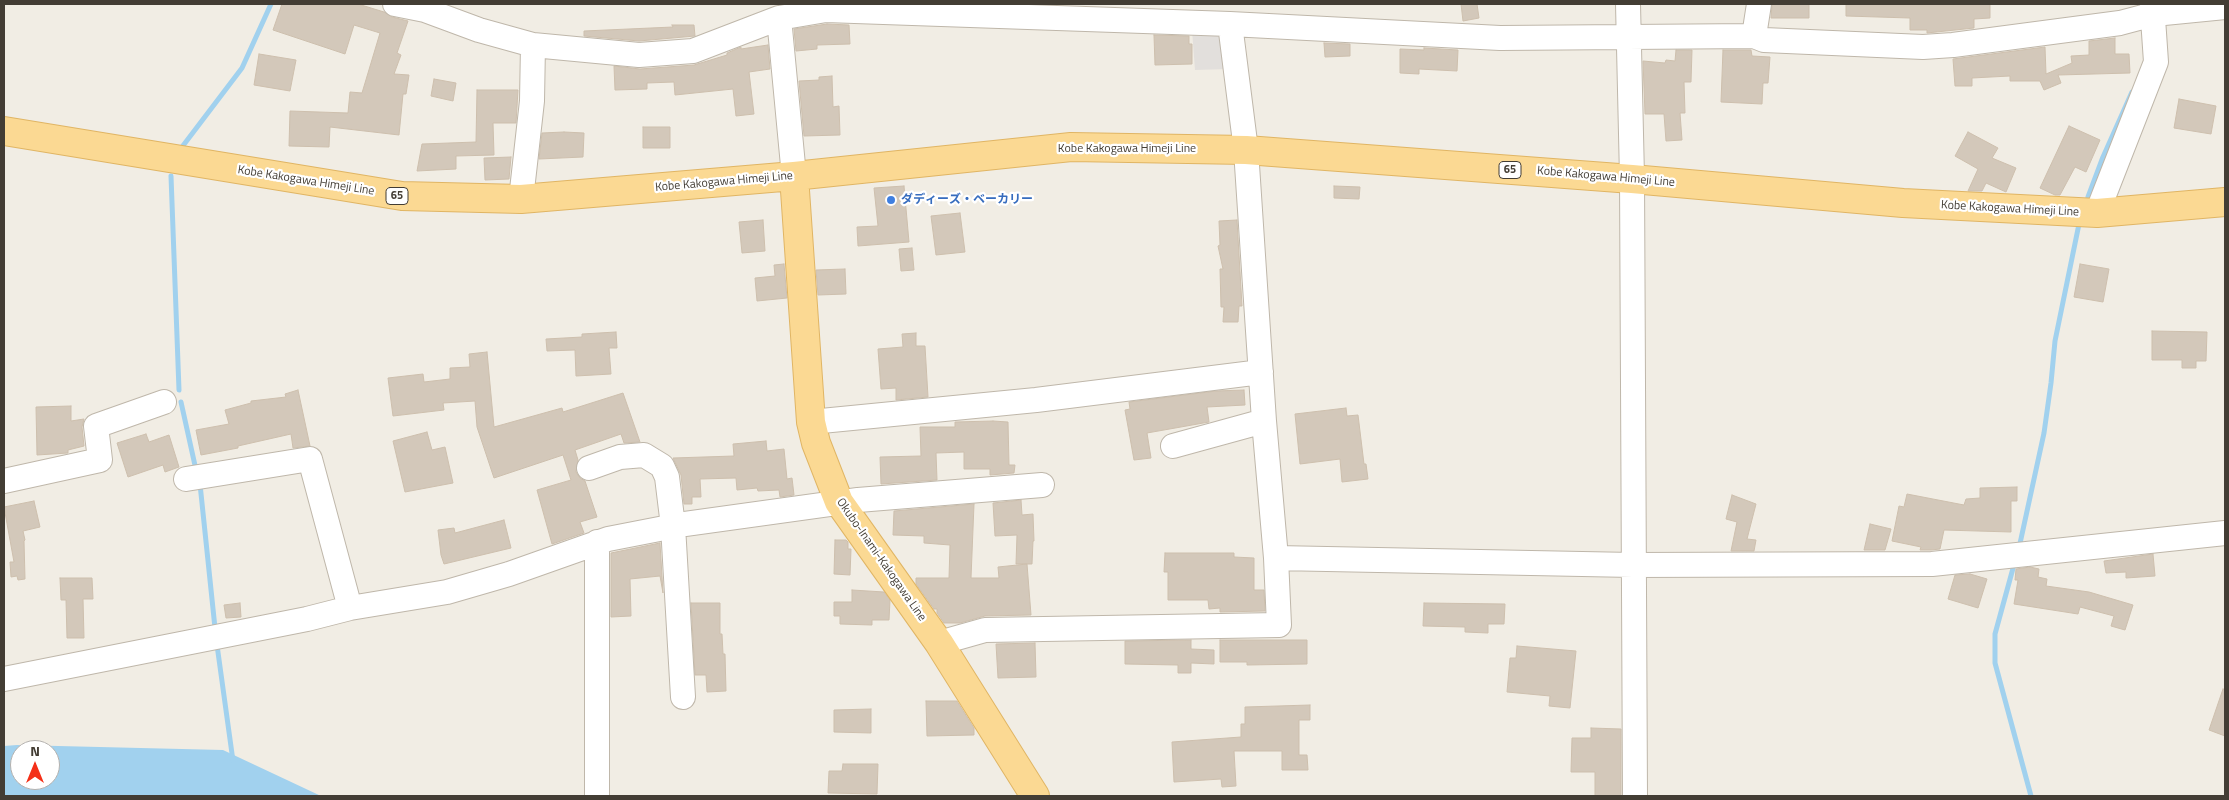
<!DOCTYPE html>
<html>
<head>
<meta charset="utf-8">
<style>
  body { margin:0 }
  #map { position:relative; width:2229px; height:800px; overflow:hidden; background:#f1ede4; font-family:"Titillium Web",sans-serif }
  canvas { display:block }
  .frame { position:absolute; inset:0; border:5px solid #433d34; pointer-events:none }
  .north { position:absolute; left:10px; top:740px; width:50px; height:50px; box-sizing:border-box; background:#fff; border:1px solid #b4b1ae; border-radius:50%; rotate:0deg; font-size:14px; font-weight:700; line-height:20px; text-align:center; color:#433d34 }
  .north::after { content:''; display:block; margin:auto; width:18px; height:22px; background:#f43018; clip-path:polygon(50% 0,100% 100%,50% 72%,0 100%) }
</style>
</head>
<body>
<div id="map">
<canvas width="2229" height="800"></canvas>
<div class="frame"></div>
<div class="north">N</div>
</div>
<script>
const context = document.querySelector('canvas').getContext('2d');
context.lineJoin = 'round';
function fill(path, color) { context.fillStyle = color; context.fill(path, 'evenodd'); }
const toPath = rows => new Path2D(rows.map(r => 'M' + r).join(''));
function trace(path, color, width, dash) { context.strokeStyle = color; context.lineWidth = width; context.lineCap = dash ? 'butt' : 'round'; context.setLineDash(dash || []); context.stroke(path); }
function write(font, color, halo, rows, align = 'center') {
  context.font = font + ' "Titillium Web","Noto Sans JP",sans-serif'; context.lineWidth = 4.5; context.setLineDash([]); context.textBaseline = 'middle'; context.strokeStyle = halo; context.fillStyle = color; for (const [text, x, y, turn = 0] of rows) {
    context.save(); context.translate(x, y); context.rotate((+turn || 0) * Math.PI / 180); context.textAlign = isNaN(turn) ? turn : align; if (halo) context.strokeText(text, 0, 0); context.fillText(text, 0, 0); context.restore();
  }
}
fill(toPath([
  [1227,29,1229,69,1195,70,1192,30]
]), '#e2dfdc');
fill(toPath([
  [17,745,223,750,321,796,4,796,4,746],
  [20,750,50,750,50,780,20,780]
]), '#a1d1ee');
trace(toPath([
  [182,147,242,68,271,4],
  [171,176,179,390],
  [2088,197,2103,157,2132,92],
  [181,402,196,470],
  [200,484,215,628],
  [2019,548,2044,433,2051,383,2055,341,2079,224],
  [2015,561,1995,634,1995,663,2031,796],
  [217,645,233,761]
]), '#a1d1ee', 5);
const building = toPath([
  [282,4,358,4,384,12,392,17,408,21,397,53,401,55,394,74,409,75,406,94,403,94,399,135,330,127,329,147,289,146,290,111,348,113,350,92,362,93,380,33,354,25,345,54,273,30,282,4],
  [1461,4,1477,4,1479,18,1463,21,1461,4],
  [1772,4,1809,4,1809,18,1771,18,1772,4],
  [1846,4,1990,4,1990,18,1974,19,1974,28,1927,33,1927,30,1910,30,1910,18,1846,16,1846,4],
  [827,24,849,25,850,44,817,45,817,49,796,51,794,29,827,24],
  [672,25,694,25,695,36,639,41,584,36,584,31,673,27,672,25],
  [1154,35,1189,36,1189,44,1192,44,1192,64,1155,65,1154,35],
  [2115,38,2115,54,2129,54,2130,73,2058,75,2061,83,2044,90,2040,81,2010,81,2010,76,1972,78,1972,86,1955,86,1953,59,2045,47,2046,74,2072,63,2071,56,2089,55,2089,41,2115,38],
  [1324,43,1350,44,1350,56,1325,57,1324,43],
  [768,45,770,69,749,72,754,114,736,116,733,89,675,95,674,82,647,83,647,89,615,90,614,66,640,69,694,65,727,55,727,53,741,47,741,49,768,45],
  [1424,48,1458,50,1457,71,1419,69,1419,74,1400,73,1400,49,1424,50,1424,48],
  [1676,50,1692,50,1691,82,1684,82,1685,113,1680,113,1682,140,1666,141,1664,114,1645,114,1643,61,1665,63,1666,60,1675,61,1676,50],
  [1723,50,1751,50,1752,56,1770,57,1768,83,1763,83,1762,104,1721,102,1723,50],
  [259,54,296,60,290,91,254,85,259,54],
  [832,76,833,107,839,106,840,135,804,136,799,81,819,80,819,77,832,76],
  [434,79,456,83,453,101,431,96,434,79],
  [477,90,518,90,516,123,493,123,494,155,456,156,456,169,417,171,422,144,476,142,477,90],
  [2179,99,2216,106,2211,134,2174,128,2179,99],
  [2069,126,2100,140,2086,172,2075,167,2060,195,2055,195,2040,188,2069,126],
  [643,127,670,127,670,148,643,148,643,127],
  [564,132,584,133,583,157,539,159,542,133,564,132],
  [1968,132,1998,148,1992,158,2016,168,2006,192,1986,183,1982,191,1968,191,1978,169,1955,156,1968,132],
  [511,157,509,179,485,180,484,158,511,157],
  [904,186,909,242,858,246,857,227,878,226,874,188,904,186],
  [1334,186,1360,187,1359,199,1334,198,1334,186],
  [960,213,965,252,936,255,931,216,960,213],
  [763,220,765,251,742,253,739,222,763,220],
  [1237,220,1242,306,1239,306,1238,322,1223,322,1224,307,1221,307,1220,269,1223,269,1218,246,1220,245,1219,221,1237,220],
  [912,248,914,270,901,271,899,249,912,248],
  [784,264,787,298,757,301,755,278,775,276,774,265,784,264],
  [2080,264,2109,269,2103,302,2074,297,2080,264],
  [845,269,846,294,818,295,816,270,845,269],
  [2152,331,2207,332,2206,361,2196,361,2196,368,2182,368,2182,360,2152,360,2152,331],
  [616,332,617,348,609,348,611,374,576,376,575,350,547,351,546,339,582,337,582,334,616,332],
  [916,333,916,346,925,346,928,397,896,400,896,388,881,389,878,349,903,347,902,334,916,333],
  [487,352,494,427,562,408,563,412,623,393,640,442,624,443,621,434,575,450,578,460,576,472,580,478,585,481,597,517,580,522,584,533,552,544,537,490,571,480,563,455,494,478,477,427,475,401,443,403,444,410,393,416,388,378,423,374,424,382,450,379,450,368,470,367,469,354,487,352],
  [298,390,310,446,293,448,291,434,238,446,238,448,201,455,196,430,229,424,225,410,251,403,251,401,286,397,285,394,298,390],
  [1244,390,1245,405,1207,407,1209,422,1147,433,1151,458,1134,460,1125,410,1130,409,1129,402,1216,391,1244,390],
  [71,406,71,421,84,419,82,427,84,446,68,450,68,453,37,455,36,407,71,406],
  [1346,408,1347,416,1358,415,1364,464,1366,464,1368,479,1342,482,1340,459,1300,464,1295,414,1346,408],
  [993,421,1008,422,1009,465,1015,465,1014,473,990,475,990,469,964,469,964,452,936,453,937,480,881,484,880,457,921,456,920,427,955,427,955,422,993,421],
  [427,432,432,450,445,447,453,483,405,492,393,441,427,432],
  [146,434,149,442,169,435,179,467,165,472,163,465,128,477,117,443,146,434],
  [766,441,767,451,784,449,787,479,792,478,794,495,780,497,779,490,758,491,757,488,737,490,736,478,700,479,701,497,692,497,692,504,684,504,681,475,673,458,734,456,733,444,766,441],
  [2017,487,2017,501,2011,501,2011,532,1944,530,1940,549,1931,550,1920,550,1921,547,1892,541,1899,506,1904,507,1907,494,1964,505,1966,499,1980,498,1980,488,2017,487],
  [1732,495,1756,504,1747,539,1756,540,1754,551,1731,551,1737,522,1726,519,1732,495],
  [1021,500,1022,515,1033,514,1034,541,1033,541,1032,564,1016,564,1017,535,995,536,993,503,1021,500],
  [34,501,40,527,23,531,25,540,24,541,25,579,18,580,17,576,11,577,10,562,14,562,4,507,34,501],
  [974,504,971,578,999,578,998,567,1027,564,1031,615,985,616,960,623,944,623,937,613,937,609,934,609,916,584,916,578,949,578,950,545,924,543,924,536,893,535,894,511,974,504],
  [504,520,511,548,444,564,441,555,438,530,454,528,455,533,504,520],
  [1870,524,1891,529,1885,550,1864,550,1870,524],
  [835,540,846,540,848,542,848,549,851,549,850,575,834,574,835,540],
  [660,543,663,593,660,576,630,579,631,616,611,617,611,553,660,543],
  [1165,553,1234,553,1234,557,1254,558,1254,590,1264,590,1265,611,1220,612,1220,608,1209,609,1208,600,1168,600,1168,572,1164,572,1165,553],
  [2153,554,2155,576,2126,578,2126,572,2106,573,2104,561,2153,554],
  [2030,567,2039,569,2038,577,2047,579,2046,586,2089,592,2133,605,2125,630,2111,626,2114,616,2080,607,2078,614,2014,604,2018,580,2015,580,2016,569,2030,567],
  [1970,574,1987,579,1978,608,1948,599,1955,575,1970,574],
  [60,578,92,578,93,599,83,599,84,638,67,638,66,600,61,600,60,578],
  [852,590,884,592,890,600,889,620,872,620,872,625,840,624,840,616,834,616,834,602,852,602,852,590],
  [240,603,241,617,226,618,224,605,240,603],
  [691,603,720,603,720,634,722,634,723,654,725,654,726,691,707,692,706,675,695,675,691,603],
  [1424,603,1505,604,1504,624,1488,624,1488,633,1465,632,1465,627,1423,626,1424,603],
  [1191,640,1191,649,1214,650,1214,664,1191,663,1191,673,1178,673,1178,665,1125,664,1125,641,1191,640],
  [1220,640,1307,640,1307,664,1247,665,1247,662,1220,662,1220,640],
  [1035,643,1036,677,998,678,996,644,1035,643],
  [1517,646,1576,651,1570,708,1549,706,1550,696,1507,692,1510,658,1516,658,1517,646],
  [2223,689,2225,690,2225,736,2209,730,2223,689],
  [926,701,957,701,974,728,974,735,927,736,926,701],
  [1310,705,1310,720,1299,720,1299,755,1307,755,1308,770,1282,770,1282,751,1234,751,1236,786,1222,787,1221,779,1174,782,1172,742,1241,737,1241,724,1245,724,1245,707,1310,705],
  [871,709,871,733,834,732,834,710,871,709],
  [1591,728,1621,729,1621,796,1595,796,1595,772,1571,772,1572,738,1591,738,1591,728],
  [843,764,878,764,877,794,828,793,829,771,842,771,843,764]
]);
fill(building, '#d3c8ba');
trace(building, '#cdbfad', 1);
const minor = toPath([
  [395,4,425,10,479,30,533,45,639,55,693,51,779,18,826,10,1230,24,1500,38,1754,36,1764,40,1923,47,1953,45,2120,23,2154,14,2225,7],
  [1628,4,1632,177,1635,796],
  [779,18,794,176],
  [1754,36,1759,4],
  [521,199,532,101,533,45],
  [2097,213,2156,62,2152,4],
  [811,422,1036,400,1261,372],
  [1173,446,1264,421],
  [589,468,620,457,644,455,662,466,667,477,673,526,683,697],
  [186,479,310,459,350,608],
  [4,481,100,460,96,426,164,402],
  [597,542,597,796],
  [1276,558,1633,565,1932,564,2225,533],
  [939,643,985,630,1279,625,1276,558,1264,421,1246,150,1230,24],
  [4,679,307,619,350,608,447,592,509,574,608,539,685,524,858,500,1042,485]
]);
const major = toPath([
  [4,131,402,196,521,199,794,176,1071,147,1246,150,1632,179,1903,203,2097,213,2225,202],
  [794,176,811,422,816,443,839,502,939,643,1035,796]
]);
trace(minor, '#bfb7aa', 26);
trace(major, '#e0b564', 30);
trace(minor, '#fff', 24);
trace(major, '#fbd993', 28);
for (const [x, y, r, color] of [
  [891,200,5,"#3f7fe0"]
]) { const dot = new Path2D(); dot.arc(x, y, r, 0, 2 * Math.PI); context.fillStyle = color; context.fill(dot); trace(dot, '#fff', 2); }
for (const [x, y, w] of [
  [1510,170,22],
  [397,196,22]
]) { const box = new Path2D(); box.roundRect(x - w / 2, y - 8.5, w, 17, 4); context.fillStyle = '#fff'; context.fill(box); trace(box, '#433d34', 1); }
write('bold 11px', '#433d34', null, [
  ["65",1510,170],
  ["65",397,196]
]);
write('12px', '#433d34', '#fff', [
  ["Kobe Kakogawa Himeji Line",1127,149],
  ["Kobe Kakogawa Himeji Line",1606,177,5],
  ["Kobe Kakogawa Himeji Line",306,181,9],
  ["Kobe Kakogawa Himeji Line",724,182,-5],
  ["Kobe Kakogawa Himeji Line",2010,209,3],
  ["Okubo-Inami-Kakogawa Line",881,560,55]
]);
write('bold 12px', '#366cbe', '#fff', [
  ["ダディーズ・ベーカリー",901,200]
], 'left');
</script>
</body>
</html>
